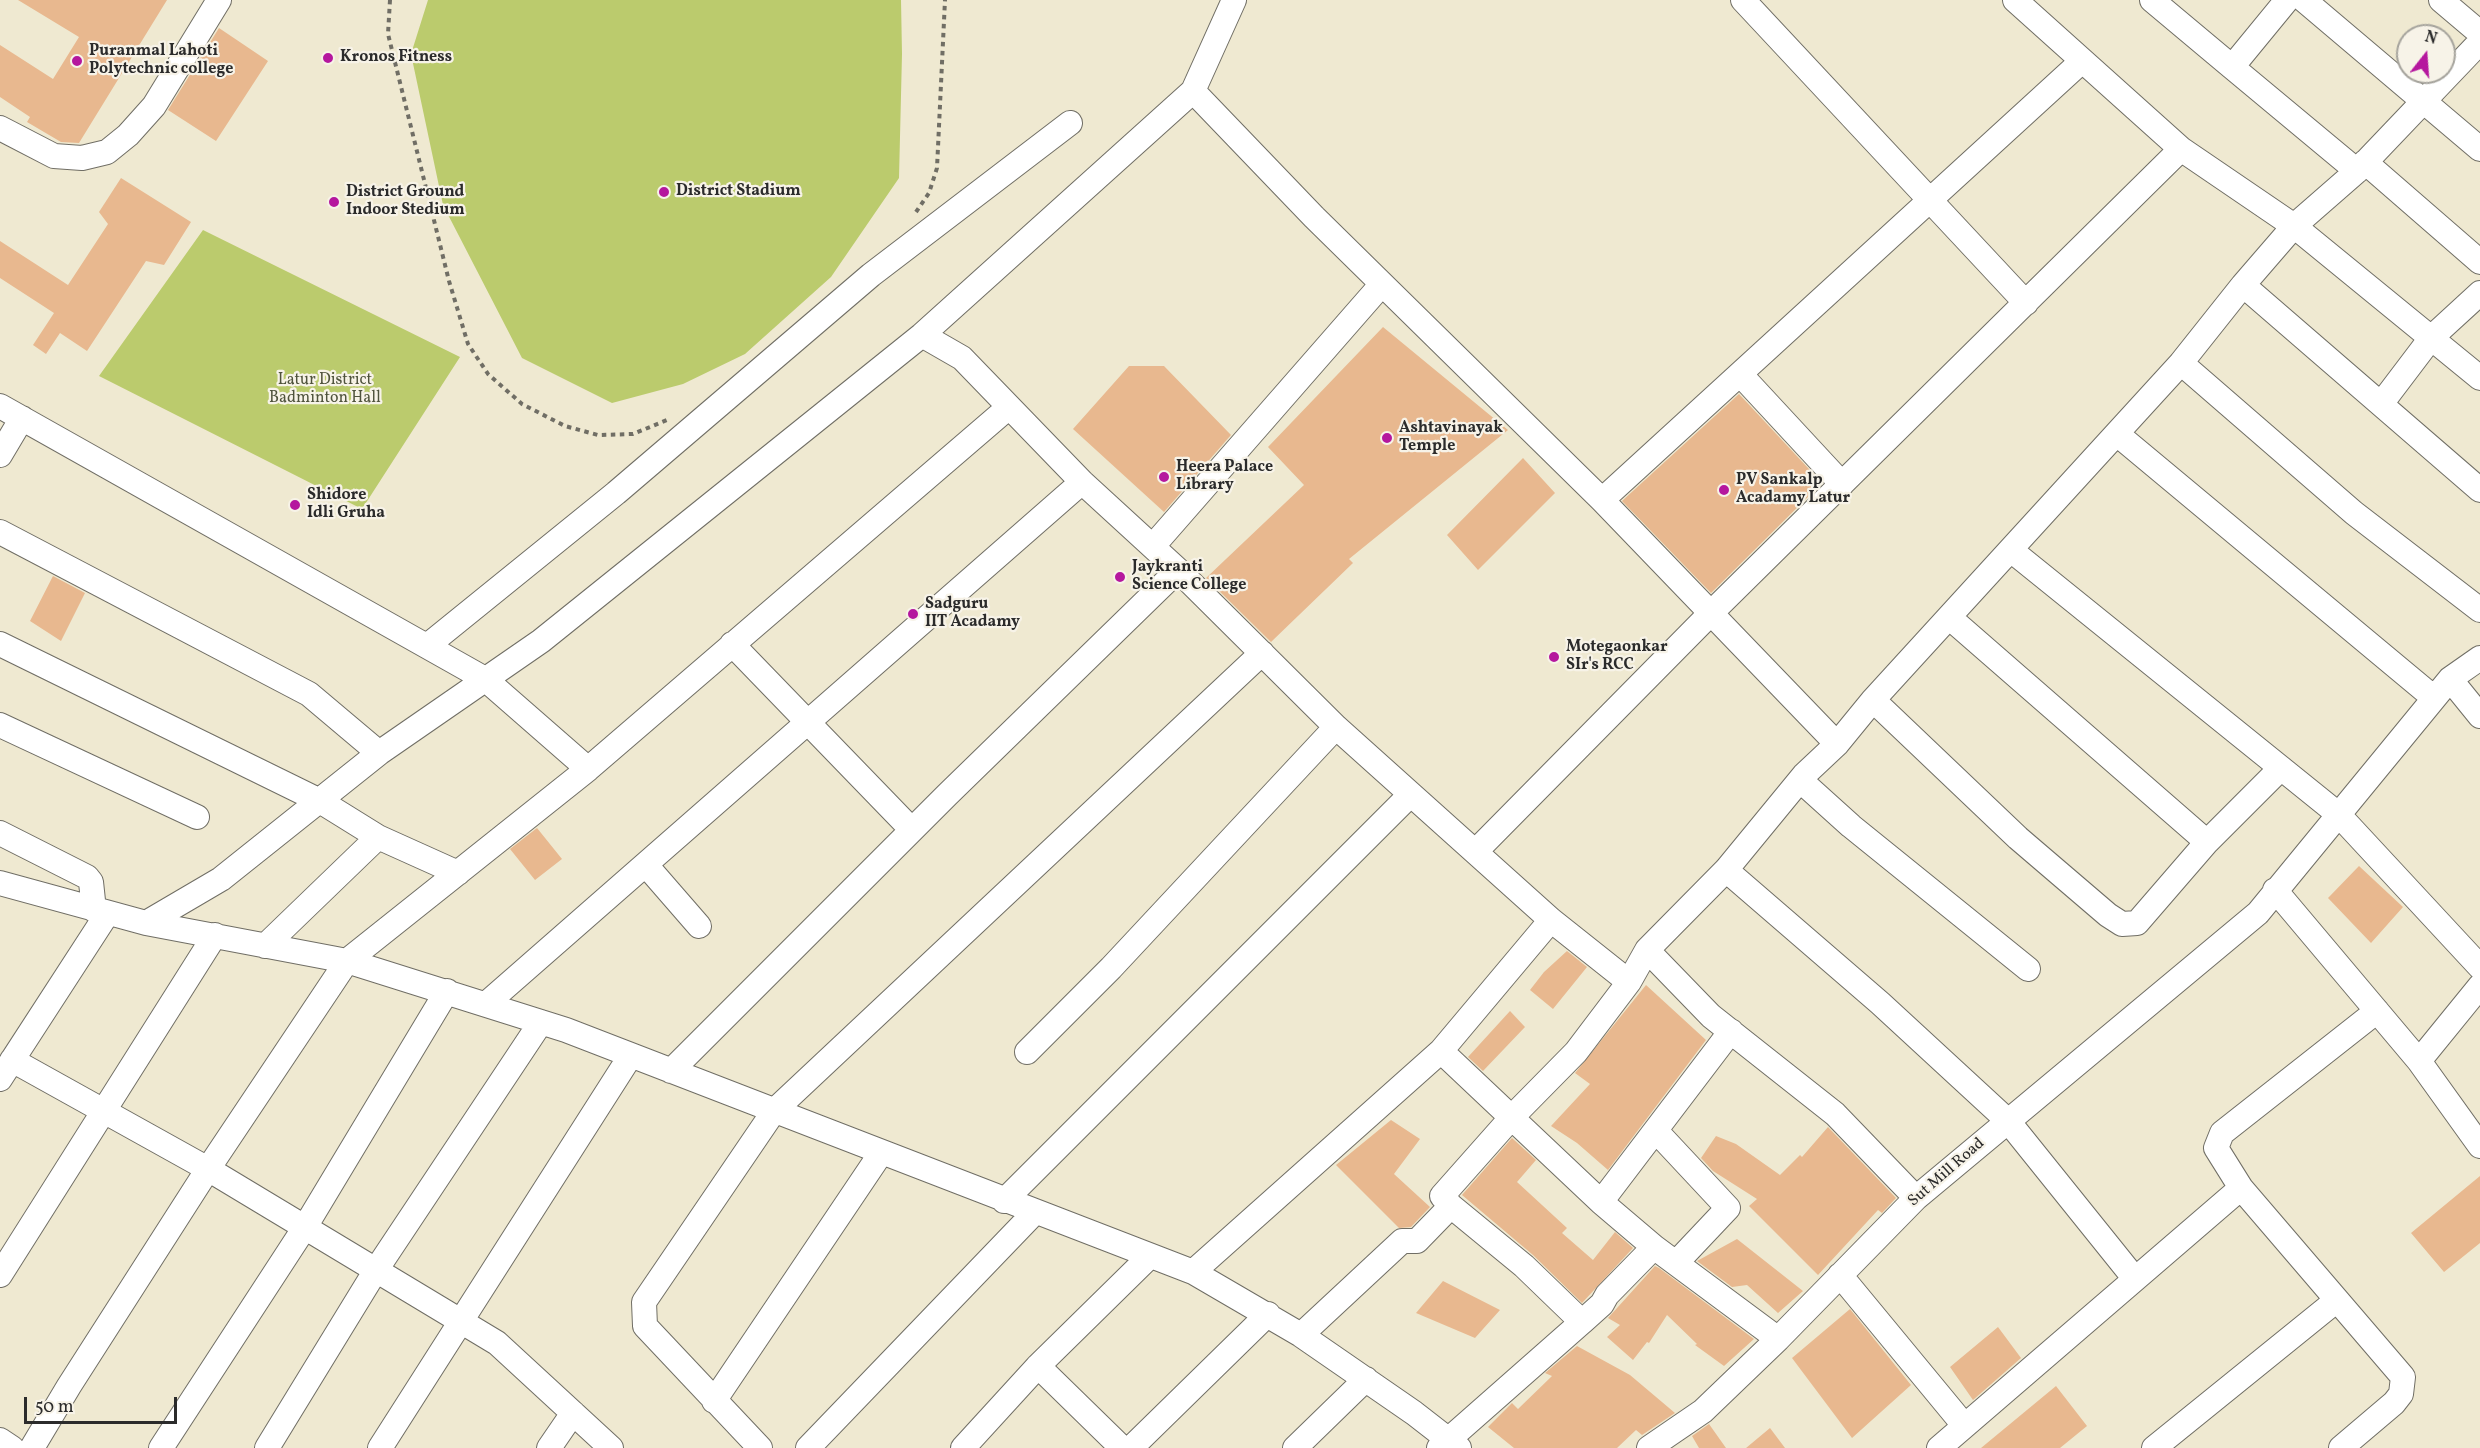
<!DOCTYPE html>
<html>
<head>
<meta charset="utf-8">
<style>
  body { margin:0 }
  #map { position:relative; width:2480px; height:1448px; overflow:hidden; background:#efe9d1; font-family:Vollkorn,serif }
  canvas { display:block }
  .north { position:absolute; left:2396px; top:24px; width:60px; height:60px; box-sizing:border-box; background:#f7f3e8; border:2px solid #a5a39c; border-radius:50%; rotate:17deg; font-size:16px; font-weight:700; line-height:24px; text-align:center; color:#2b2b2b }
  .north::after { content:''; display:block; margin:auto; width:21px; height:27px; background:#b5179e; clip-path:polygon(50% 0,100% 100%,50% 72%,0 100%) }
  .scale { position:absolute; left:24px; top:1397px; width:153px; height:27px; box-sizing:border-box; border:3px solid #2b2b2b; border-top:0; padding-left:8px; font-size:18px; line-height:21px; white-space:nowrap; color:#2b2b2b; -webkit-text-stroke:4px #f7f3e8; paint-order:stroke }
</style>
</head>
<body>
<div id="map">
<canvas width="2480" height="1448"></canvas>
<div class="north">N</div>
<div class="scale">50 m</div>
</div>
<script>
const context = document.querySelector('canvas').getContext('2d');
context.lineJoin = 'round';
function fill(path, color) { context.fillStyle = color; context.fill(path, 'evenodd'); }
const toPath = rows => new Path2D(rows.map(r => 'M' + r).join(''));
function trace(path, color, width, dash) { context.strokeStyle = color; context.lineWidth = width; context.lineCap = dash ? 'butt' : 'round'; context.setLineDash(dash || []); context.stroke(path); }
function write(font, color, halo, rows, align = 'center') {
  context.font = font + ' Vollkorn,serif'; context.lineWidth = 4.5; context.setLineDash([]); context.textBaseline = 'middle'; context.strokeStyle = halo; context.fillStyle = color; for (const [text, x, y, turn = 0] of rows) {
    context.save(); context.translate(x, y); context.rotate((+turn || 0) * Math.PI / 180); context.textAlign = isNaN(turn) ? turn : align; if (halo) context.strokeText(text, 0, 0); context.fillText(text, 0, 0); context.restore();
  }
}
fill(toPath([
  [428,0,901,0,902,54,899,178,831,277,745,354,683,384,612,403,522,358,443,205,411,54],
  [203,230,460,357,362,509,99,376]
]), '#bbcb6d');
fill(toPath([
  [18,0,167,0,79,143,61,142,27,122,30,117,0,97,0,45,53,79,79,37],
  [219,28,268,61,216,141,168,110],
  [121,178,191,222,164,265,146,261,87,351,60,333,46,354,33,345,54,313,0,278,0,241,68,285,108,224,99,212],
  [1383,327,1508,430,1349,559,1353,563,1271,642,1206,578,1304,485,1268,447],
  [1129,366,1164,366,1231,435,1164,512,1073,429],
  [1739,394,1822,483,1711,593,1622,501],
  [1523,458,1555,493,1478,570,1447,535],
  [53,576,85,593,61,641,30,621],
  [537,828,562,859,535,880,510,849],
  [2359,866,2403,907,2371,943,2328,898],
  [1567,951,1587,967,1553,1009,1530,990,1544,972],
  [1646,985,1706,1040,1608,1170,1577,1143,1551,1126,1590,1084,1575,1073],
  [1510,1011,1525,1027,1483,1071,1468,1057],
  [1391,1120,1420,1139,1394,1174,1430,1207,1411,1227,1399,1228,1336,1165],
  [1828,1127,1896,1198,1882,1213,1878,1210,1818,1275,1749,1206,1757,1199,1713,1171,1701,1158,1716,1136,1736,1144,1780,1175,1800,1155,1802,1157],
  [1512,1138,1536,1160,1517,1182,1567,1228,1562,1233,1593,1260,1615,1232,1633,1248,1582,1303,1533,1255,1462,1195],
  [2480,1176,2480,1243,2444,1272,2411,1233],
  [1737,1239,1803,1291,1778,1313,1747,1285,1732,1287,1697,1261],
  [1655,1266,1659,1268,1754,1339,1724,1366,1695,1345,1697,1344,1667,1315,1649,1343,1647,1342,1633,1360,1607,1337,1620,1325,1608,1318],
  [1443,1281,1500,1310,1475,1338,1416,1313],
  [1850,1309,1911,1385,1852,1438,1792,1358],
  [1998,1327,2021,1358,1973,1400,1950,1367],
  [1577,1346,1630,1375,1675,1413,1642,1435,1636,1430,1617,1448,1514,1448,1488,1427,1512,1403,1518,1409,1552,1376,1545,1373],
  [2056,1386,2087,1426,2060,1448,1981,1448],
  [1709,1424,1726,1448,1699,1448,1692,1436],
  [1770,1428,1785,1448,1746,1448]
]), '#e8b88f');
const minor = toPath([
  [1743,0,2026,303],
  [2015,0,2181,149,2294,226,2480,378],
  [2152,0,2232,67,2287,0],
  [2304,0,2480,149],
  [2441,0,2480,33],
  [2232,67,2357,171],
  [1193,91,1314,217,1602,500,1837,744],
  [0,128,54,156,82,158,107,152,128,135,154,106,219,0],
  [2365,162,2480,262],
  [2243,285,2480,490],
  [922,335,962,358,1082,482,1178,570,1336,727,1551,920,1629,982],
  [2181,363,2354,513,2480,610],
  [1740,374,1842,484],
  [2381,404,2431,338,2480,293],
  [0,406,485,679,588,769,1009,407],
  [2117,434,2434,698],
  [0,455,22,418],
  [1602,500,2082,61],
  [0,532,309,694,379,753],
  [1153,546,1382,284],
  [2012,551,2338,814,2480,967],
  [0,644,320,801,378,837,458,873],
  [732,644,912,830],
  [427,646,616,493,871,275,1070,123],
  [2450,679,2480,716],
  [1873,700,2018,838,2108,915,2122,924,2137,923,2207,842,1950,618],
  [0,725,197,817],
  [1800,780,1851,826,2028,969],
  [0,833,87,877,91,882,94,910],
  [2207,842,2281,768],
  [1476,851,1712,612,2181,149],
  [646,865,699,926],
  [1726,870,1880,1003,2008,1121,2135,1279],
  [0,883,146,923,347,961,566,1030,1193,1272,1301,1335,1414,1413,1459,1448],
  [2275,890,2419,1061,2480,1146],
  [146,923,221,879,379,753,541,641,922,335,1193,91,1234,0],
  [265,946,378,837],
  [1647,950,1711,1016,1835,1114,1916,1198],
  [486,1004,1082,482],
  [1441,1051,1601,1202,1654,1247,1778,1339],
  [1027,1052,1111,968,1336,727],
  [12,1060,208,1169,497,1343,611,1448],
  [2419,1061,2480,986],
  [671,1071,947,795,1178,570],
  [0,1079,107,914],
  [1657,1132,1728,1208,1677,1262],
  [2241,1188,2216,1148,2222,1133,2377,1011],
  [1004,1201,1410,795],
  [1601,1202,1731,1031],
  [1193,1272,1441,1051,1551,920],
  [0,1275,215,935],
  [1840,1275,1963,1424],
  [1582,1322,1602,1304,1607,1295,1654,1247],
  [1301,1335,1402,1241,1417,1241,1451,1206,1442,1196,1512,1117,1576,1052,1629,982,1647,950,1726,870,1804,775,1837,744,1873,700,2181,363,2243,285,2294,226,2357,171,2480,42],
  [1038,1366,1122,1448],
  [714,1401,881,1153],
  [0,1440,12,1448],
  [32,1448,69,1386,208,1169,347,961,588,769],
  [161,1448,305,1227,447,991],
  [267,1448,376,1270,541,1022],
  [380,1448,631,1055],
  [549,1448,573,1413],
  [760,1448,645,1326,644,1302,774,1111,1262,653],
  [808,1448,1035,1212],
  [963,1448,1038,1366,1150,1256],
  [1131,1448,1268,1314],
  [1295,1448,1366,1379],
  [1439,1448,1582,1322,1524,1266,1451,1206],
  [1649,1448,1703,1411,1778,1339,1916,1198,2258,913,2450,679,2480,658],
  [1939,1448,2241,1188,2403,1377,2401,1394,2394,1403,2341,1448],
  [2154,1448,2337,1300]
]);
trace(minor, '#706e65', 26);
trace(toPath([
  [390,0,388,34,449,281,468,344,488,374,522,404,565,426,598,435,633,434,667,420],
  [916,212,929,193,937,168,945,0]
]), '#706e65', 4, [4.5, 4.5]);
trace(minor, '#fff', 24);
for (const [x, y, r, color] of [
  [328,58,6,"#b5179e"],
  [77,61,6,"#b5179e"],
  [664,192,6,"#b5179e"],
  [334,202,6,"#b5179e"],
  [1387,438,6,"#b5179e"],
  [1164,477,6,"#b5179e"],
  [1724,490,6,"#b5179e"],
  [295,505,6,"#b5179e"],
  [1120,577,6,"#b5179e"],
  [913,614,6,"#b5179e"],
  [1554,657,6,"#b5179e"]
]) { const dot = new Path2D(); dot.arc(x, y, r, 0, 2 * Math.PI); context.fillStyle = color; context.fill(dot); trace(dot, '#f7f3e8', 2); }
write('bold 16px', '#2b2b2b', '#f7f3e8', [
  ["Puranmal Lahoti",89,52],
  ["Polytechnic college",89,70],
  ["Kronos Fitness",340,58],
  ["District Stadium",676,192],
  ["District Ground",346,193],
  ["Indoor Stedium",346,211],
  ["Ashtavinayak",1399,429],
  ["Temple",1399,447],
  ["Heera Palace",1176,468],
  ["Library",1176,486],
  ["PV Sankalp",1736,481],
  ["Acadamy Latur",1736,499],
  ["Shidore",307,496],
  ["Idli Gruha",307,514],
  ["Jaykranti",1132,568],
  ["Science College",1132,586],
  ["Sadguru",925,605],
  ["IIT Acadamy",925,623],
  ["Motegaonkar",1566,648],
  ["SIr's RCC",1566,666]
], 'left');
write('16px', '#4f533c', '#f7f3e8', [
  ["Latur District",325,381],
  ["Badminton Hall",325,399]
]);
write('16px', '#2b2b2b', '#f7f3e8', [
  ["Sut Mill Road",1947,1173,-41]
]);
</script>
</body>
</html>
